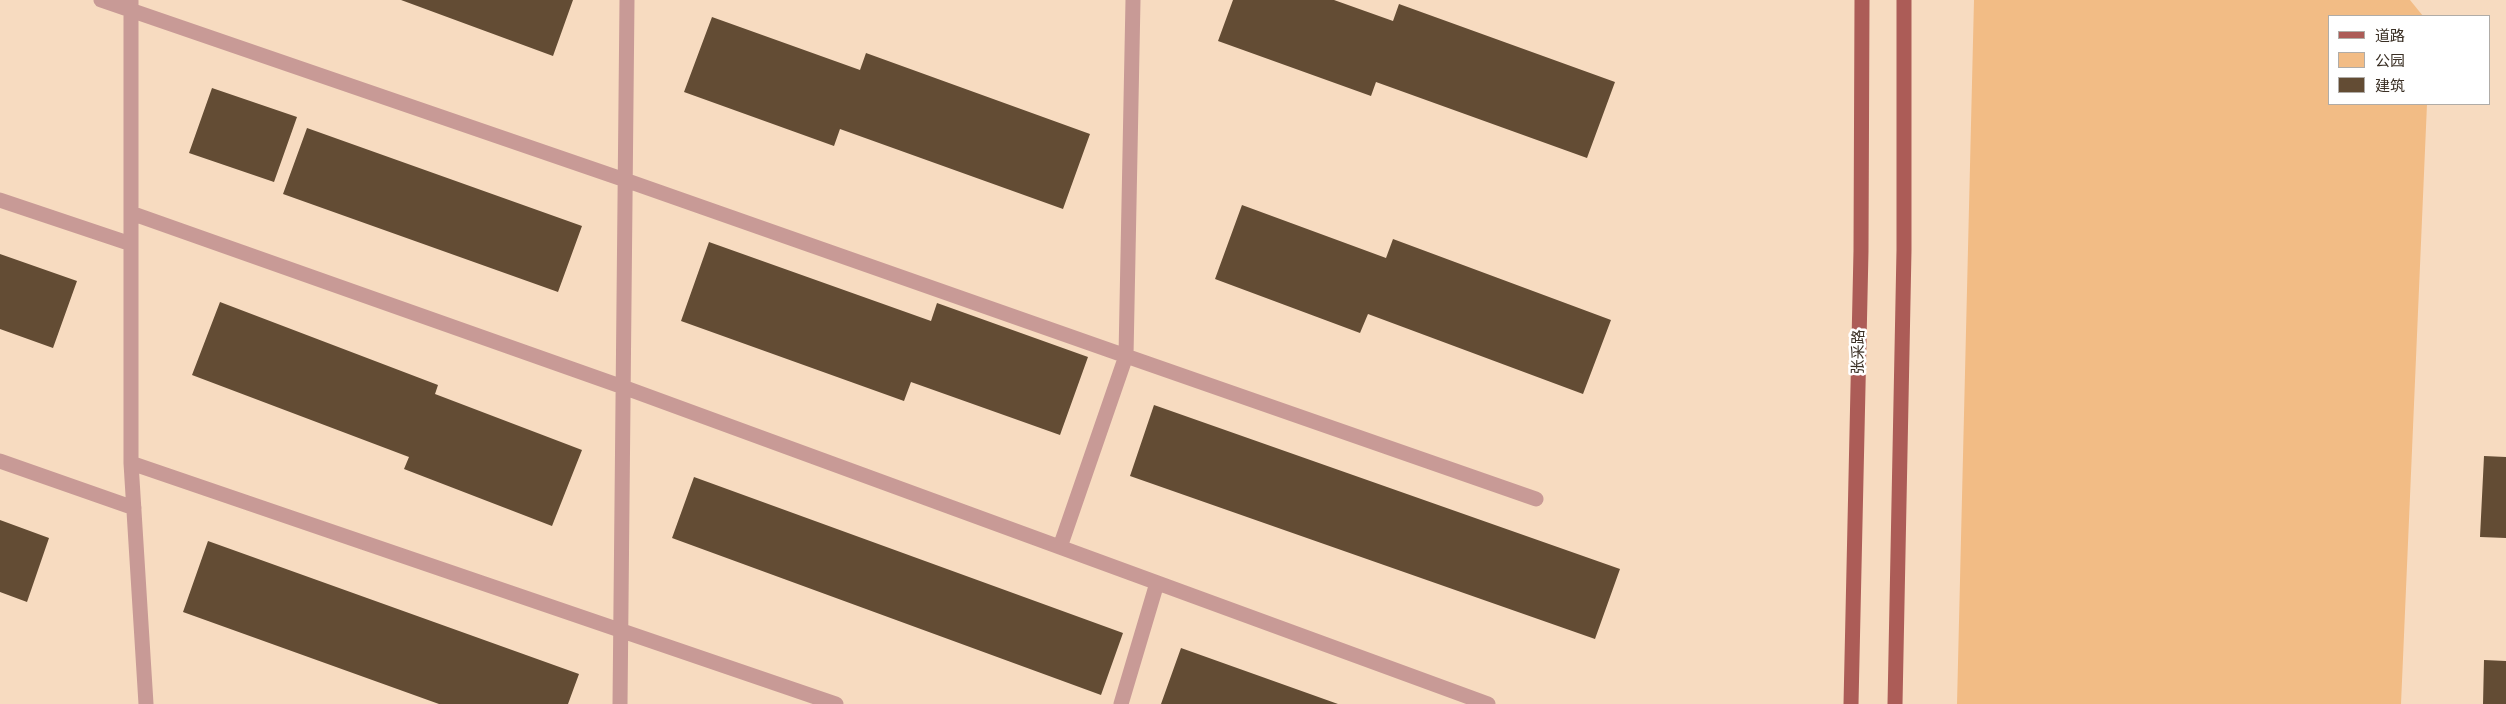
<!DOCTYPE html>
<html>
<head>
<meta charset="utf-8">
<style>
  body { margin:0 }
  #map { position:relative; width:2506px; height:704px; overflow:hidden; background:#f7dbc0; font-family:"Archivo Narrow","Noto Sans SC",sans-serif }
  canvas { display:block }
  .legend { position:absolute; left:2328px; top:15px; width:162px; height:90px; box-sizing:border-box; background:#fff; border:1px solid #b0aca7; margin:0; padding:6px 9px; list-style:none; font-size:15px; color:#3a2f24 }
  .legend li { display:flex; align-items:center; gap:10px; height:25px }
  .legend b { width:25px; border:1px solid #b0aca7 }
</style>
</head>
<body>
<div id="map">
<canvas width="2506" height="704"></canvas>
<ul class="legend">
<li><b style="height:6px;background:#ac5c57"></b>道路</li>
<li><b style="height:14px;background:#f2bc85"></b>公园</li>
<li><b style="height:14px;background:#634c34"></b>建筑</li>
</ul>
</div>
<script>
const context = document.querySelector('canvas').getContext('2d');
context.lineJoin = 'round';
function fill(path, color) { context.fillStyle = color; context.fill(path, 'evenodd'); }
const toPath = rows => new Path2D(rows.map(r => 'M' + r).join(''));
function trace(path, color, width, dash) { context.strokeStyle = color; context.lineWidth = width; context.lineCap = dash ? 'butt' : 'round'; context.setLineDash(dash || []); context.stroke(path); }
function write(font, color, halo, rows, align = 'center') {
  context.font = font + ' "Archivo Narrow","Noto Sans SC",sans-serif'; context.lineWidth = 5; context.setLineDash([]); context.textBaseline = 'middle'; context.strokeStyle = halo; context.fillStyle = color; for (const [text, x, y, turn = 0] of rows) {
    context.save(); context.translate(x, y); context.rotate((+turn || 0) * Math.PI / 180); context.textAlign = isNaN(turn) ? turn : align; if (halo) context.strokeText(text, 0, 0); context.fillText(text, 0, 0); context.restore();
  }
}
fill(toPath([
  [1974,0,2410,0,2423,16,2330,16,2330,104,2427,104,2401,704,1957,704]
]), '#f2bc85');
fill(toPath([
  [401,0,573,0,553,56],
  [1233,0,1334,0,1393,21,1399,4,1615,82,1587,158,1376,82,1371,96,1218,41],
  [712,17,860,70,866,53,1090,134,1063,209,840,129,834,146,684,92],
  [212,88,297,117,274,182,189,153],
  [307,128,582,226,558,292,283,194],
  [1242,205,1386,258,1393,239,1611,320,1583,394,1368,314,1360,333,1215,279],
  [709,242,931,321,937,303,1088,357,1060,435,911,382,904,401,681,321],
  [0,254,77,281,53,348,0,329],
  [220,302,438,385,435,394,582,450,552,526,404,469,409,457,192,375],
  [1154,405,1620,569,1595,639,1130,476],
  [2484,456,2506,457,2506,538,2480,537],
  [694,477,1123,633,1101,695,672,538],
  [0,520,49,538,27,602,0,592],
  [208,541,579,674,568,704,439,704,183,612],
  [1181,648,1338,704,1161,704],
  [2484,660,2506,661,2506,704,2483,704]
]), '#634c34');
trace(toPath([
  [101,0,625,180,1126,356,1133,0],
  [0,200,131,244],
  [131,213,623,387,1488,704],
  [0,461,134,508],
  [131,463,131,1],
  [1060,547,1126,356,1536,499],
  [146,704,131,463,836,704],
  [620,704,627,0],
  [1121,704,1157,583]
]), '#c89a96', 15);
trace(toPath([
  [1851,704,1861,251,1862,0],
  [1895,704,1904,250,1904,0]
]), '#ac5c57', 15);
write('15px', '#3a2f24', '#fff', [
  ["张采路",1859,352,-89]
]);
</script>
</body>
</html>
